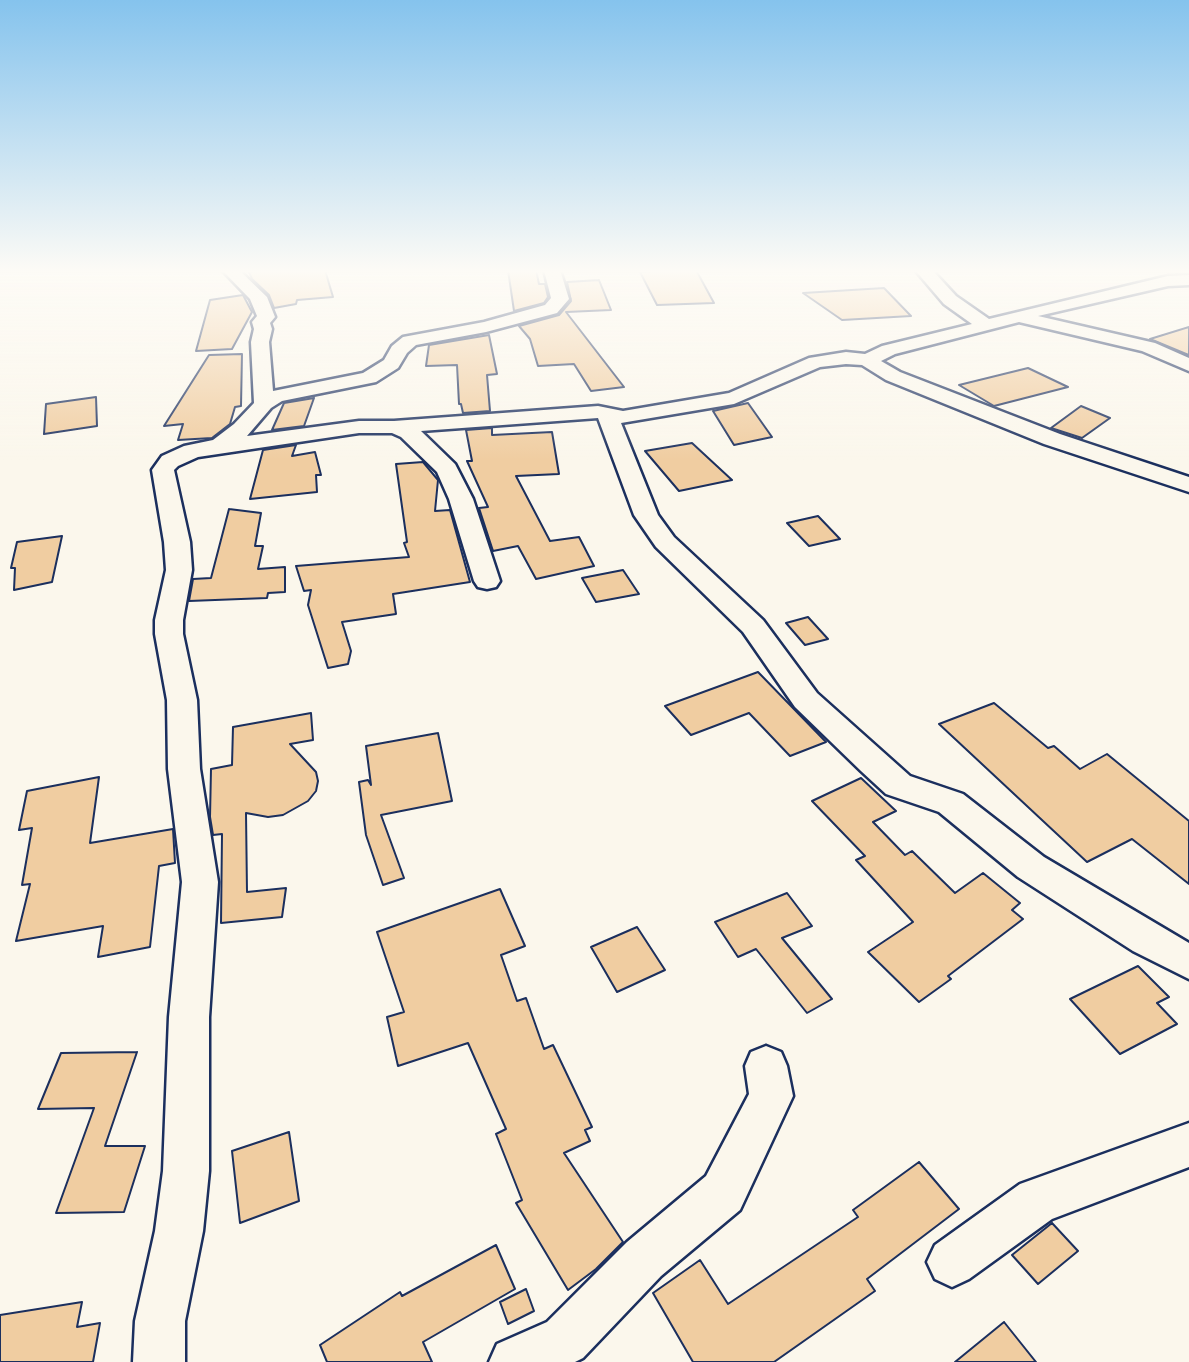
<!DOCTYPE html>
<html>
<head>
<meta charset="utf-8">
<style>
  body { margin:0 }
  canvas { display:block; background:#fbf7ec }
</style>
</head>
<body>
<canvas width="1189" height="1362"></canvas>
<script>
const context = document.querySelector('canvas').getContext('2d');
context.lineJoin = 'round';
function fill(path, color) { context.fillStyle = color; context.fill(path, 'evenodd'); }
const toPath = rows => new Path2D(rows.map(r => 'M' + r).join(''));
function trace(path, color, width, dash) { context.strokeStyle = color; context.lineWidth = width; context.lineCap = dash ? 'butt' : 'round'; context.setLineDash(dash || []); context.stroke(path); }
const building = toPath([
  [269,270,325,270,333,297,297,300,296,304,274,308,269,295,252,279,249,272,269,270],
  [508,270,536,270,539,284,545,284,548,297,544,303,514,311,508,270],
  [696,270,714,303,657,305,640,272,696,270],
  [599,280,611,310,566,312,624,387,591,391,574,364,538,366,530,339,519,326,559,315,571,301,567,282,599,280],
  [884,288,911,316,842,320,803,293,884,288],
  [243,295,252,312,232,349,196,351,210,300,243,295],
  [1189,327,1189,355,1150,339,1189,327],
  [489,335,497,374,487,375,490,411,463,413,461,404,459,404,457,365,426,366,429,345,489,335],
  [242,354,241,406,235,407,230,424,212,438,178,440,183,424,164,426,209,355,242,354],
  [1028,368,1068,387,994,406,959,385,1028,368],
  [96,397,97,426,44,434,46,404,96,397],
  [314,398,304,426,272,430,284,403,314,398],
  [748,403,772,437,734,445,713,411,748,403],
  [1081,406,1110,418,1082,438,1051,428,1081,406],
  [492,428,492,435,552,432,559,474,516,476,550,541,579,537,594,566,536,579,518,546,493,551,479,508,488,507,467,461,472,461,466,430,492,428],
  [692,443,732,480,679,491,645,451,692,443],
  [296,445,292,456,315,452,321,475,316,475,317,492,250,499,263,450,296,445],
  [423,462,438,480,435,511,450,510,470,582,393,594,396,614,342,622,351,651,348,664,328,668,308,605,311,590,304,591,296,566,409,557,404,543,407,542,396,464,423,462],
  [229,509,261,513,255,546,263,546,258,569,285,567,285,592,268,593,267,598,189,601,193,579,211,578,229,509],
  [818,516,840,539,809,546,787,523,818,516],
  [62,536,52,582,14,590,15,568,11,568,17,542,62,536],
  [623,570,639,594,596,602,582,578,623,570],
  [808,617,828,639,805,645,786,623,808,617],
  [758,672,826,742,790,756,749,713,691,735,665,706,758,672],
  [994,703,1048,748,1054,746,1080,769,1107,754,1189,821,1189,884,1132,839,1087,862,939,724,994,703],
  [311,713,313,740,290,744,316,772,318,781,316,791,308,801,283,815,268,817,246,813,247,892,286,888,282,917,221,923,222,834,213,835,210,817,211,769,232,765,233,727,311,713],
  [438,733,452,801,381,815,404,878,383,885,366,835,359,782,368,780,371,785,366,746,438,733],
  [99,777,90,843,173,829,175,863,159,866,150,947,98,957,103,926,16,941,30,884,22,885,32,828,19,830,27,791,99,777],
  [861,778,896,811,873,822,905,855,912,851,955,893,983,873,1020,903,1012,910,1023,919,948,976,951,979,919,1002,868,952,913,922,856,860,865,856,812,801,861,778],
  [500,889,525,946,501,955,517,1001,526,998,544,1049,553,1045,592,1127,585,1130,590,1141,564,1153,623,1242,596,1269,568,1290,516,1203,522,1200,496,1134,506,1129,468,1043,398,1066,387,1017,404,1012,377,932,500,889],
  [787,893,812,926,782,938,832,999,807,1013,756,949,738,957,715,922,787,893],
  [637,927,665,970,617,992,591,947,637,927],
  [1138,966,1169,997,1157,1003,1177,1024,1120,1054,1070,999,1138,966],
  [137,1052,105,1146,145,1146,124,1212,56,1213,94,1108,38,1109,61,1053,137,1052],
  [289,1132,299,1201,240,1223,232,1151,289,1132],
  [919,1162,959,1209,867,1279,875,1291,774,1362,693,1362,653,1293,700,1260,728,1304,858,1217,853,1210,919,1162],
  [1052,1223,1078,1251,1038,1284,1012,1255,1052,1223],
  [496,1245,515,1289,423,1342,432,1362,327,1362,320,1345,400,1292,402,1296,496,1245],
  [526,1289,534,1311,508,1324,500,1302,526,1289],
  [82,1302,77,1327,100,1323,93,1362,0,1362,0,1315,82,1302],
  [1004,1322,1036,1362,955,1362,1004,1322]
]);
fill(building, '#f0cda1');
trace(building, '#1b2f5e', 2);
const minor = toPath([
  [222,270,239,270,267,297,275,317,270,323,272,329,269,342,273,391,363,373,384,360,392,346,403,337,484,322,545,305,551,298,544,270,560,270,569,299,557,313,486,332,416,345,407,353,398,368,376,382,282,401,271,408,247,436,359,421,394,421,598,406,623,411,729,393,809,358,846,352,865,354,882,346,972,324,944,304,915,270,932,270,956,296,989,319,1168,276,1189,275,1189,285,1168,286,1038,316,1155,343,1189,358,1189,371,1142,351,1019,322,895,354,881,361,900,372,1060,434,1189,477,1189,492,1044,444,886,380,862,365,846,364,820,367,734,404,621,423,658,515,674,537,763,620,817,693,910,776,963,794,1044,857,1189,943,1189,979,1133,951,1018,877,939,812,886,794,861,771,795,707,743,632,656,547,634,515,598,418,421,431,455,464,473,499,500,581,496,587,487,589,478,587,474,581,449,499,437,472,401,437,392,433,359,433,198,457,178,466,174,470,190,542,192,570,183,620,183,634,197,700,200,769,218,882,209,1017,209,1171,203,1231,185,1321,185,1362,133,1362,135,1321,155,1231,163,1171,169,1017,182,882,168,769,167,700,155,634,155,620,166,570,164,542,152,470,162,456,184,446,213,440,234,424,254,403,251,342,254,329,252,322,257,316,250,299,222,270],
  [766,1046,781,1052,787,1066,793,1096,740,1210,661,1276,583,1358,575,1362,489,1362,497,1344,547,1322,627,1242,706,1176,749,1094,745,1066,751,1052,766,1046],
  [1189,1123,1189,1167,1052,1219,969,1279,952,1287,935,1279,927,1262,935,1245,1020,1184,1189,1123]
]);
trace(minor, '#1b2f5e', 5);
fill(minor, '#fbf7ec');
const sky = context.createLinearGradient(0, 0, 0, 460);
sky.addColorStop(0, '#85c3ed');
sky.addColorStop(0.59, '#fdfbf6');
sky.addColorStop(1, '#fdfbf600');
context.fillStyle = sky;
context.fillRect(0, 0, 1189, 460);
</script>
</body>
</html>
